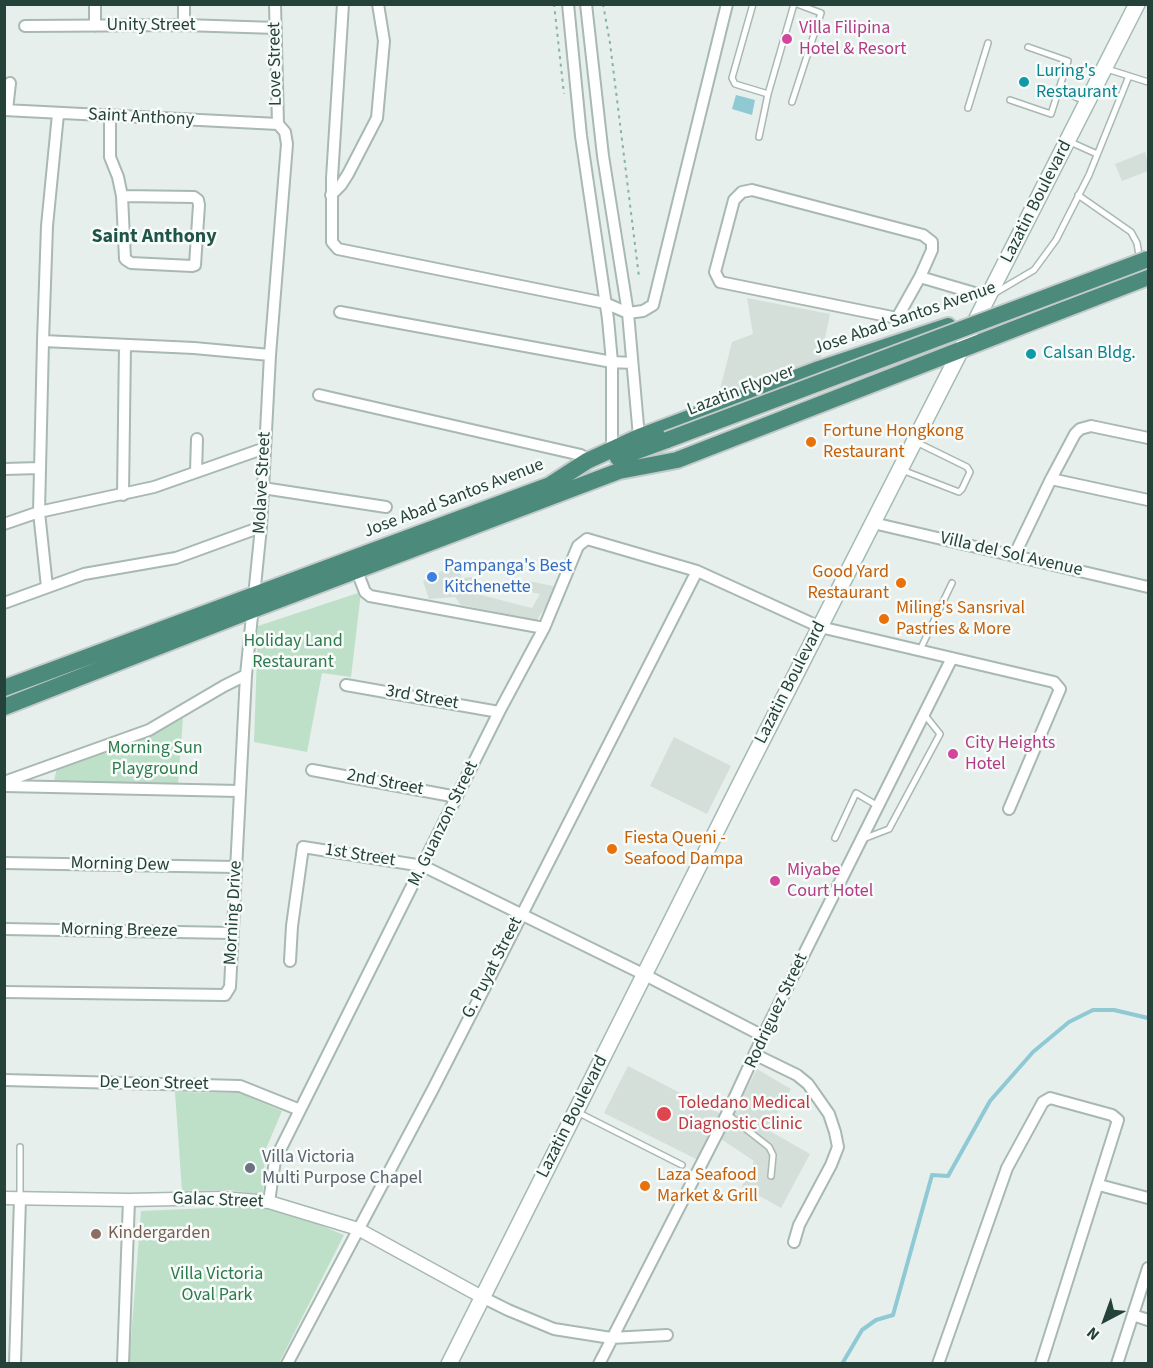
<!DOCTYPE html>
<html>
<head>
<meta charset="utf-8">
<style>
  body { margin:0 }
  #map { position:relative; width:1153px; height:1368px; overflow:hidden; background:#e6efeb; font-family:"Source Sans 3",sans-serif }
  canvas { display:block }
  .frame { position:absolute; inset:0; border:6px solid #24423a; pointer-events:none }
  .north { position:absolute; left:1075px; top:1290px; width:60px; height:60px; -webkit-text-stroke:4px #f7fbf9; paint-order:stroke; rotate:221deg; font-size:16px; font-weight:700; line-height:24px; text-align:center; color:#24423a }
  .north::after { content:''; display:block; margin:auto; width:21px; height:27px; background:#24423a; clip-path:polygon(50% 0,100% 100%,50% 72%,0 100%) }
</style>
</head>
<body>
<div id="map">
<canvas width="1153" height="1368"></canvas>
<div class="frame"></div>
<div class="north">N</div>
</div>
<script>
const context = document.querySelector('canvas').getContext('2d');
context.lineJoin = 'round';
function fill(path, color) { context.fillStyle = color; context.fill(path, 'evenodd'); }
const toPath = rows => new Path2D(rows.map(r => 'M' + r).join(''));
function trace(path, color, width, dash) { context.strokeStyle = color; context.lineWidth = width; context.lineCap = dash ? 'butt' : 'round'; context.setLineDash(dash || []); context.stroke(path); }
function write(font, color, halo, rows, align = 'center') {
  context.font = font + ' "Source Sans 3",sans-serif'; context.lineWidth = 5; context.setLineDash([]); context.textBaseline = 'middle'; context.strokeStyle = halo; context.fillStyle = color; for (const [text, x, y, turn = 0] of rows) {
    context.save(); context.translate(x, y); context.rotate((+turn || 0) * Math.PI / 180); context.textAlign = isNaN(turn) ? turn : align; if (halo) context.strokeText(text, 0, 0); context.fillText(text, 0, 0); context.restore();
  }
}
fill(toPath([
  [1145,152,1148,162,1148,171,1122,181,1115,164],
  [747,298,830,314,820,362,717,401,732,342,753,334],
  [457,563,462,578,472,577,478,586,477,594,532,608,540,594,525,591,524,580,558,587,537,620,461,605,455,597,429,599,423,581],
  [674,737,731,766,707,814,650,786],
  [628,1066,723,1115,700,1161,604,1113],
  [757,1069,791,1089,768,1130,810,1154,781,1208,742,1186,754,1161,721,1139]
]), '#d4dfda');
fill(toPath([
  [361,592,351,677,322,673,307,752,254,742,258,626],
  [183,718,178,783,54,781,57,768,148,737],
  [175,1092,240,1093,282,1111,265,1151,263,1195,229,1190,182,1191],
  [257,1206,315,1223,344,1235,279,1363,129,1364,141,1211]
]), '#bfe0c8');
fill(toPath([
  [736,95,755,100,752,115,732,109]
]), '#8ec9d4');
trace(toPath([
  [842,1364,862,1330,876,1320,893,1315,932,1175,948,1176,990,1101,1033,1052,1069,1022,1093,1010,1114,1010,1148,1018]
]), '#8ec9d4', 4);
const service = toPath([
  [753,4,732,78,735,84,768,94],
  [1107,69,1148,82],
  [1060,90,1087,102],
  [1010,100,1051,114,1068,61,1028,47],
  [792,102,821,13,797,4],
  [968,108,988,43],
  [759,137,768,94,794,4],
  [1068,141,1097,154],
  [1078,195,1131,232,1137,243,1139,255],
  [995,293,1034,270,1056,240,1089,175,1129,76],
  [902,470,959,492,962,489,970,472,967,467,916,442],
  [920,650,952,583],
  [835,838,856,793,878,806],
  [863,839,889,829,940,734,924,714],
  [577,1112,682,1165],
  [727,1114,769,1147,773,1155,771,1176],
  [20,1198,20,1147]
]);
const minor = toPath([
  [95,4,95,26],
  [184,4,184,25],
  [275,4,278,124],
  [343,4,332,178,332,242,338,249,605,303,628,313,643,311,653,305,727,4],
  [568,4,581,136,608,319,612,362,612,449],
  [586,4,603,156,628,313,639,437],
  [25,26,184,25,276,28],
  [4,110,278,124],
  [7,110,10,83],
  [110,116,110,157,118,177,122,196,125,259,131,263,192,266,195,265,199,205,198,200,194,197,122,196],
  [752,190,923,235,932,242,932,250,920,277,897,318,720,282,715,272,734,200,742,192,752,190],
  [331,195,341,185,348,174,377,118,384,41,378,4],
  [920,277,988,297],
  [340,312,612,362,632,363],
  [43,341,194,348,270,355],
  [319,395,581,455,587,461],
  [4,469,40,468],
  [196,472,197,439],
  [1051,479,1148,500],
  [263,488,386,507],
  [123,495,125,345],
  [873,523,1148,587],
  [4,524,39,512,154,487,265,448],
  [1014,556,1051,479,1075,434,1080,429,1091,426,1148,438],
  [355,566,365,592,370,596,544,628],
  [47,587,39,512,43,341,47,226,58,114],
  [4,603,84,574,176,558,261,527],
  [346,685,499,712],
  [312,770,457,797],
  [4,782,149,730,224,686,246,675],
  [4,786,239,791],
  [4,863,236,867],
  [4,929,233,933],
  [290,961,292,926,303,847,423,866,645,975,763,1036],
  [4,992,225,995,230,987,246,675,261,527,270,355,287,144,285,132,278,124],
  [756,1055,797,1075,808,1084,829,1114,835,1132,838,1147,831,1165,799,1225,794,1242],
  [4,1080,240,1086,300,1110],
  [1099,1185,1148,1198],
  [269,1202,275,1160,499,712,544,628,578,546,587,539,697,571,820,627,1054,682,1060,689,1009,809],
  [482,1297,508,1310,554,1329,611,1338,667,1335],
  [1133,1315,1148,1320],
  [15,1364,20,1198],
  [123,1364,129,1200],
  [287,1364,433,1089,697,571],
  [599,1364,727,1114,763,1036,952,658],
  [938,1364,1007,1168,1043,1102,1050,1098,1112,1115,1118,1120,1041,1364],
  [1117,1364,1148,1268]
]);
const tertiary = toPath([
  [4,1198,129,1200,222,1198,269,1202,358,1229,482,1297]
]);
const secondary = toPath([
  [449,1364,741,782,1137,4]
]);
const trunk = toPath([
  [618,458,667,440],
  [4,688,550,485,587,461,639,437,819,369,948,326],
  [4,707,252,610,619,471,677,460,1148,277]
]);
trace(service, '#a8b8b2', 8);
trace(minor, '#a8b8b2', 14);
trace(tertiary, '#a8b8b2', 15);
trace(secondary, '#a4bbb3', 18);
trace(trunk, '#c2cac8', 20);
trace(toPath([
  [554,4,564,94],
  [603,4,610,43,639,277]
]), '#86b3a5', 2, [3, 4.5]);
trace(service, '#fff', 5);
trace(minor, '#fff', 10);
trace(tertiary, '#fff', 12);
trace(secondary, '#fff', 15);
trace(trunk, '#4c8a7c', 16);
const trunkBridge = toPath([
  [667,440,1148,259]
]);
trace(trunkBridge, '#c2cac8', 20, []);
trace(trunkBridge, '#4c8a7c', 16);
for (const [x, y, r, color] of [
  [787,39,6,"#d1479c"],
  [1024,82,6,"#0f9aa8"],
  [1031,354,6,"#0f9aa8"],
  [811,442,6,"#e8710a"],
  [432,577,6,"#3f7fe0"],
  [901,583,6,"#e8710a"],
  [884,619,6,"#e8710a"],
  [953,754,6,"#d1479c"],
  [612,849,6,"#e8710a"],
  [775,881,6,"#d1479c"],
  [664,1114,8,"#e0444e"],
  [250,1168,6,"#6b7280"],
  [645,1186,6,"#e8710a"],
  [96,1234,6,"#8d6e63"]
]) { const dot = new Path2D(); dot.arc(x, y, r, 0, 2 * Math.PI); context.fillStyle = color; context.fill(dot); trace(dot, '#f7fbf9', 2); }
write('18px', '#24423a', '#f7fbf9', [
  ["Unity Street",151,26],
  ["Love Street",276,64,-91],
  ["Saint Anthony",141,118,3],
  ["Lazatin Boulevard",1037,202,-63],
  ["Jose Abad Santos Avenue",905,319,-19],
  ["Lazatin Flyover",741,391,-21],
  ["Molave Street",263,483,-87],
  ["Jose Abad Santos Avenue",454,499,-21],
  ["Villa del Sol Avenue",1011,555,13],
  ["Lazatin Boulevard",791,683,-63],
  ["3rd Street",422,698,10],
  ["2nd Street",385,783,11],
  ["M. Guanzon Street",444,824,-64],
  ["1st Street",360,856,9],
  ["Morning Dew",120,865,1],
  ["Morning Drive",234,913,-87],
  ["Morning Breeze",119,931,1],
  ["G. Puyat Street",493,968,-63],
  ["Rodriguez Street",777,1011,-65],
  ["De Leon Street",154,1084,1],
  ["Lazatin Boulevard",573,1117,-63],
  ["Galac Street",218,1201,2]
]);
write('18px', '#b23c85', '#f7fbf9', [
  ["Villa Filipina",799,29],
  ["Hotel & Resort",799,50],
  ["City Heights",965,744],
  ["Hotel",965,765],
  ["Miyabe",787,871],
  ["Court Hotel",787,892]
], 'left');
write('18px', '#0d838f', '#f7fbf9', [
  ["Luring's",1036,72],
  ["Restaurant",1036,93],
  ["Calsan Bldg.",1043,354]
], 'left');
write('18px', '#c56008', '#f7fbf9', [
  ["Fortune Hongkong",823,432],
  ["Restaurant",823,453],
  ["Good Yard",889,573,"right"],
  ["Restaurant",889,594,"right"],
  ["Miling's Sansrival",896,609],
  ["Pastries & More",896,630],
  ["Fiesta Queni -",624,839],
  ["Seafood Dampa",624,860],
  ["Laza Seafood",657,1176],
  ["Market & Grill",657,1197]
], 'left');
write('18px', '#366cbe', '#f7fbf9', [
  ["Pampanga's Best",444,567],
  ["Kitchenette",444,588]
], 'left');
write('18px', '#2d7a4b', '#f7fbf9', [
  ["Holiday Land",293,642],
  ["Restaurant",293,663],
  ["Morning Sun",155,749],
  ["Playground",155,770],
  ["Villa Victoria",217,1275],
  ["Oval Park",217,1296]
]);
write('18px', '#be3a42', '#f7fbf9', [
  ["Toledano Medical",678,1104],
  ["Diagnostic Clinic",678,1125]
], 'left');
write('18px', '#5b616d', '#f7fbf9', [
  ["Villa Victoria",262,1158],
  ["Multi Purpose Chapel",262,1179]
], 'left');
write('18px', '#785e54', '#f7fbf9', [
  ["Kindergarden",108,1234]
], 'left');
write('bold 20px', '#1f5548', '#f7fbf9', [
  ["Saint Anthony",154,238]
]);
</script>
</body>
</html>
